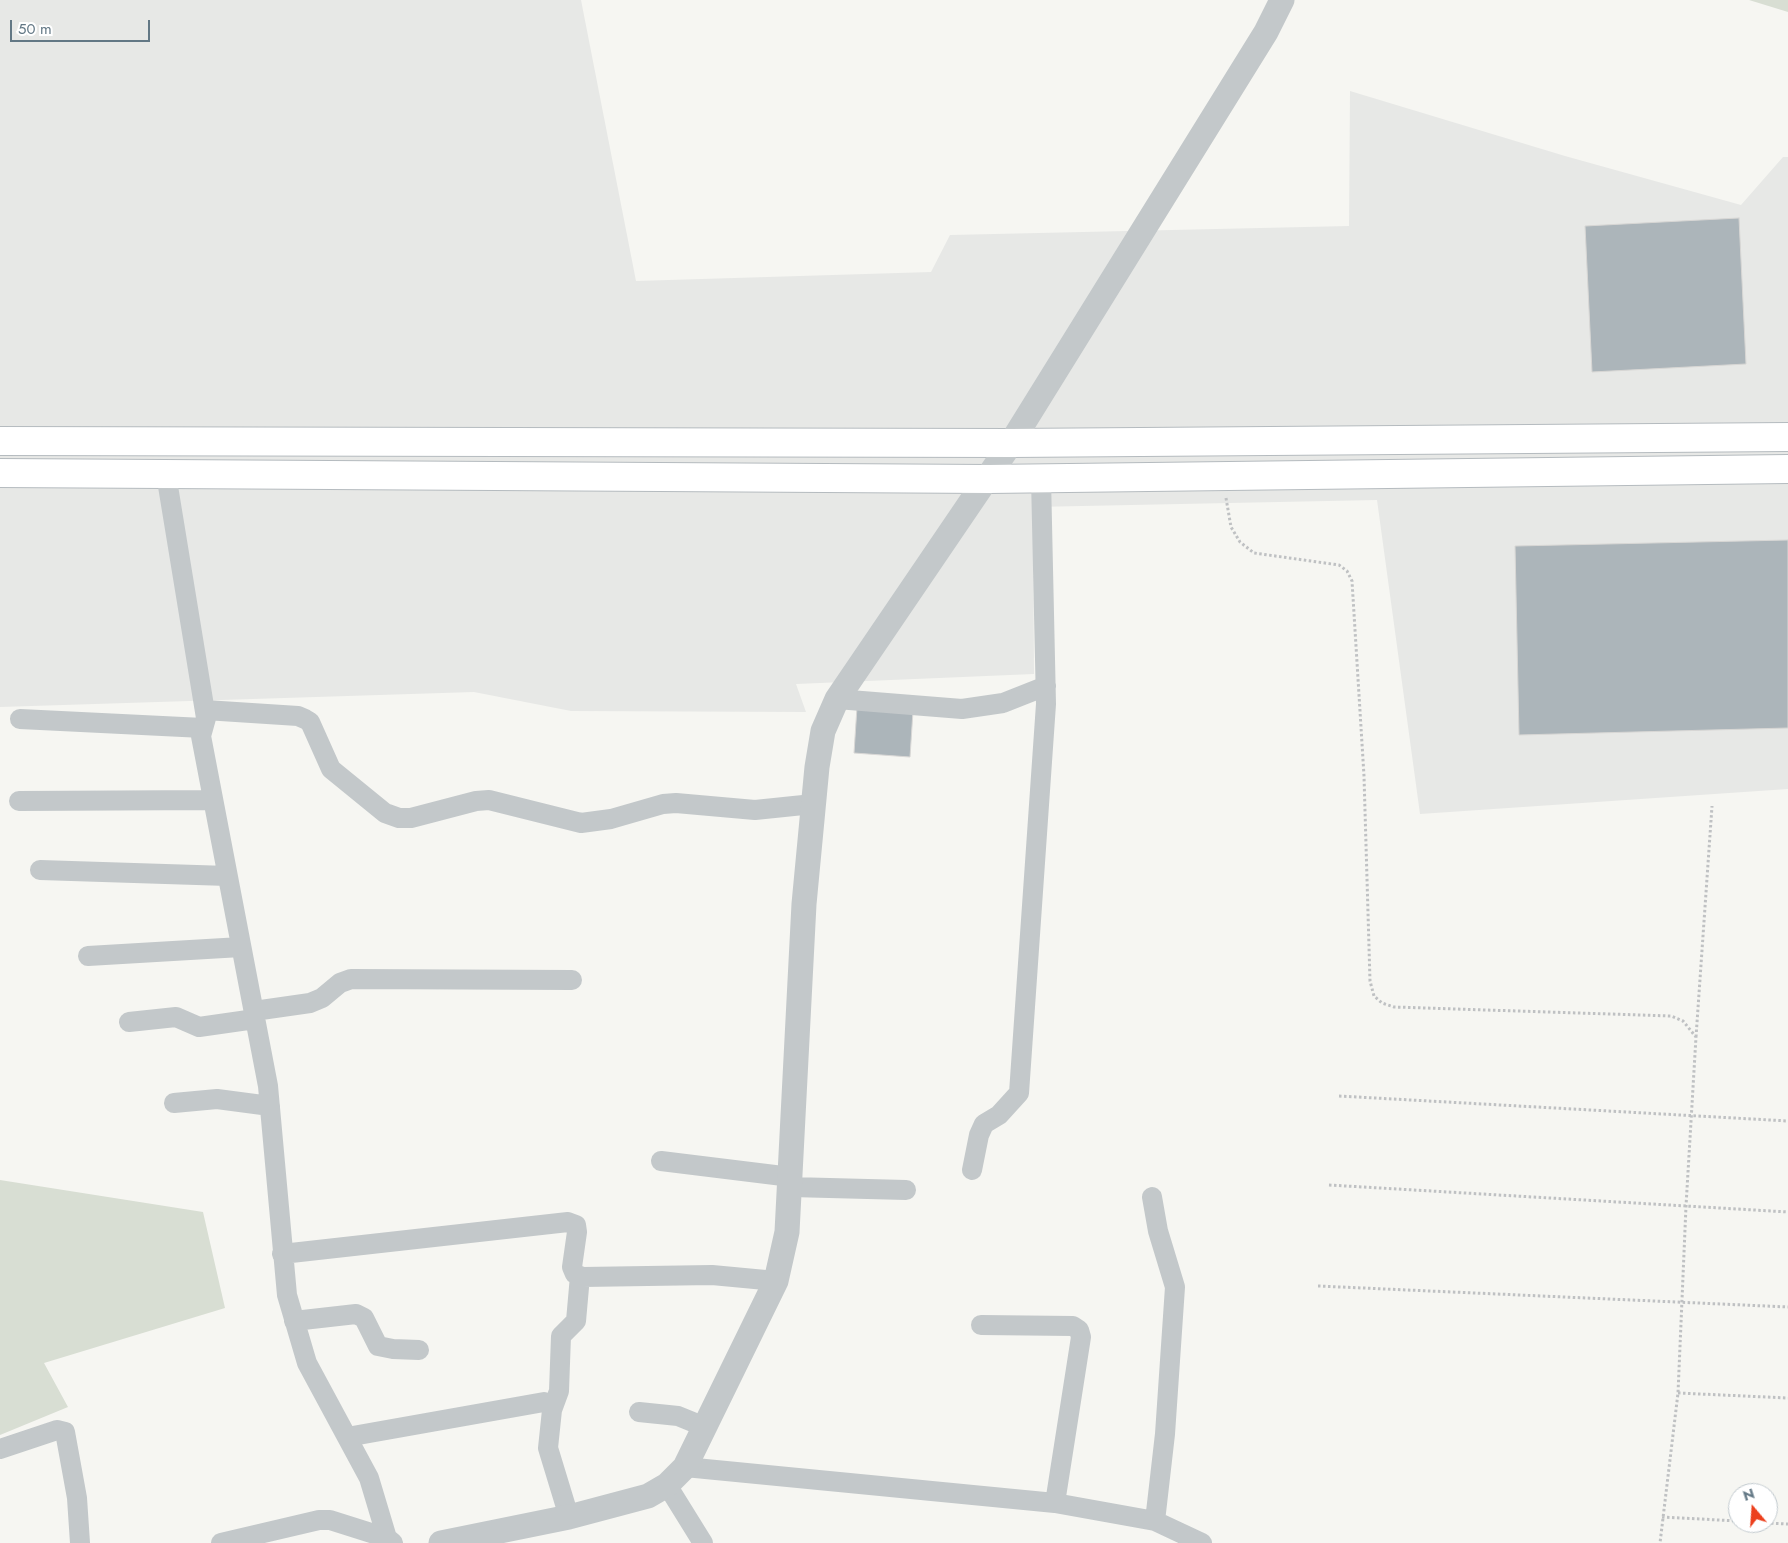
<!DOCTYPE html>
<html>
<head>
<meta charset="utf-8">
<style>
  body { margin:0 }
  #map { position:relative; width:1788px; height:1543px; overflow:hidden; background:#f6f6f2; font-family:Jost,sans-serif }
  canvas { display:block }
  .north { position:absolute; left:1728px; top:1483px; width:50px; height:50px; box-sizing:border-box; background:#fff; border:1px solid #c1c9ce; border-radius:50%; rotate:342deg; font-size:14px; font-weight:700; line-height:20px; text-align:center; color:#637885 }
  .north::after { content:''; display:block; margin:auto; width:18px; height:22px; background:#ec401d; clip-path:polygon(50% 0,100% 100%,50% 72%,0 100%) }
  .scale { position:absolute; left:10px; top:20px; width:140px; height:22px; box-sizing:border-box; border:2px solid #637885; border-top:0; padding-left:6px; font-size:15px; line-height:18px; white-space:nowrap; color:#637885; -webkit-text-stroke:4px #fff; paint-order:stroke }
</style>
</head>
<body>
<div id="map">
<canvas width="1788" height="1543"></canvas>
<div class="north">N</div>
<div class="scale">50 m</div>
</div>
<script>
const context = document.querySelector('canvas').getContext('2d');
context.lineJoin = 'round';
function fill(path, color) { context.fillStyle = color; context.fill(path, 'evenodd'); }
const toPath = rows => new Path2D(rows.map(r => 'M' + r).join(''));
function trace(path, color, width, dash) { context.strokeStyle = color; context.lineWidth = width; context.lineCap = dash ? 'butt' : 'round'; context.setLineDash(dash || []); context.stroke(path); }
fill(toPath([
  [0,0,581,0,636,281,931,272,950,235,1349,226,1350,91,1565,156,1741,205,1783,157,1788,157,1788,789,1420,814,1377,500,1033,507,1034,674,796,684,806,712,571,711,474,692,0,707]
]), '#e7e8e6');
fill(toPath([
  [1749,0,1788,0,1788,12],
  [0,1180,203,1212,225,1308,44,1363,68,1407,0,1435]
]), '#d8ded3');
const building = toPath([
  [1739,218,1746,364,1592,372,1585,226,1739,218],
  [1788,540,1788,728,1519,735,1515,546,1788,540],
  [857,707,913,711,910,757,854,753,857,707]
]);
fill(building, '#acb5ba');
trace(building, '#d8d7d5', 1);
const secondary = toPath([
  [0,441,1011,443,1788,437],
  [0,473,989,479,1788,469]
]);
trace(secondary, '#b5bbbf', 30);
trace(toPath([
  [1226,498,1231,527,1240,542,1254,553,1339,565,1347,571,1352,581,1364,776,1370,981,1374,996,1382,1003,1394,1007,1671,1016,1683,1021,1696,1037,1686,1206,1678,1393,1660,1543],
  [1696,1037,1712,806],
  [1339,1096,1788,1121],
  [1329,1185,1788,1212],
  [1318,1286,1788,1307],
  [1678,1393,1788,1398],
  [1662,1517,1738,1521],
  [1766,1523,1788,1524]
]), '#bfc1c3', 3, [2.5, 2.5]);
trace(toPath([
  [166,474,206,718,201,736,268,1086,287,1295,307,1363,369,1478,387,1538,393,1543],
  [837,699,962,709,1003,703,1046,686],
  [205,710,298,716,305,719,310,722,331,769,385,813,399,818,411,818,476,801,489,800,581,823,611,819,663,804,676,803,755,810,813,804],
  [20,719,203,728],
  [19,801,213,800],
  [40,870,228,876],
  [88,956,241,947],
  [254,1011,310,1003,322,998,340,983,351,979,572,980],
  [129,1022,176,1017,199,1027,255,1019],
  [174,1103,217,1099,270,1106],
  [661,1161,791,1177],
  [972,1170,979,1135,984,1124,999,1115,1019,1093,1046,704,1041,478],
  [791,1187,906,1190],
  [1152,1197,1158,1231,1175,1287,1165,1434,1155,1521],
  [282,1254,568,1222,576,1225,577,1232,572,1267,575,1274,583,1277,712,1275,776,1281],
  [294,1321,356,1314,364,1318,378,1346,393,1349,419,1350],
  [981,1325,1073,1326,1079,1330,1081,1337,1055,1503],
  [552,1410,559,1391,561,1336,576,1321,580,1276],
  [639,1412,678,1416,705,1427],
  [347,1437,544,1402,549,1404,552,1410,548,1448,569,1517],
  [0,1449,57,1430,65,1432,77,1498,80,1543],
  [685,1467,1055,1503,1155,1521,1202,1543],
  [667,1485,703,1543],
  [221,1543,319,1520,330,1520,387,1538]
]), '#c3c8ca', 20);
trace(toPath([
  [441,1543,569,1517,648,1496,667,1485,685,1467,776,1281,787,1232,804,904,817,767,823,731,837,699,1011,443,1266,32,1282,0]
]), '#c3c8ca', 25);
trace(secondary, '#fff', 28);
</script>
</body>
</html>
